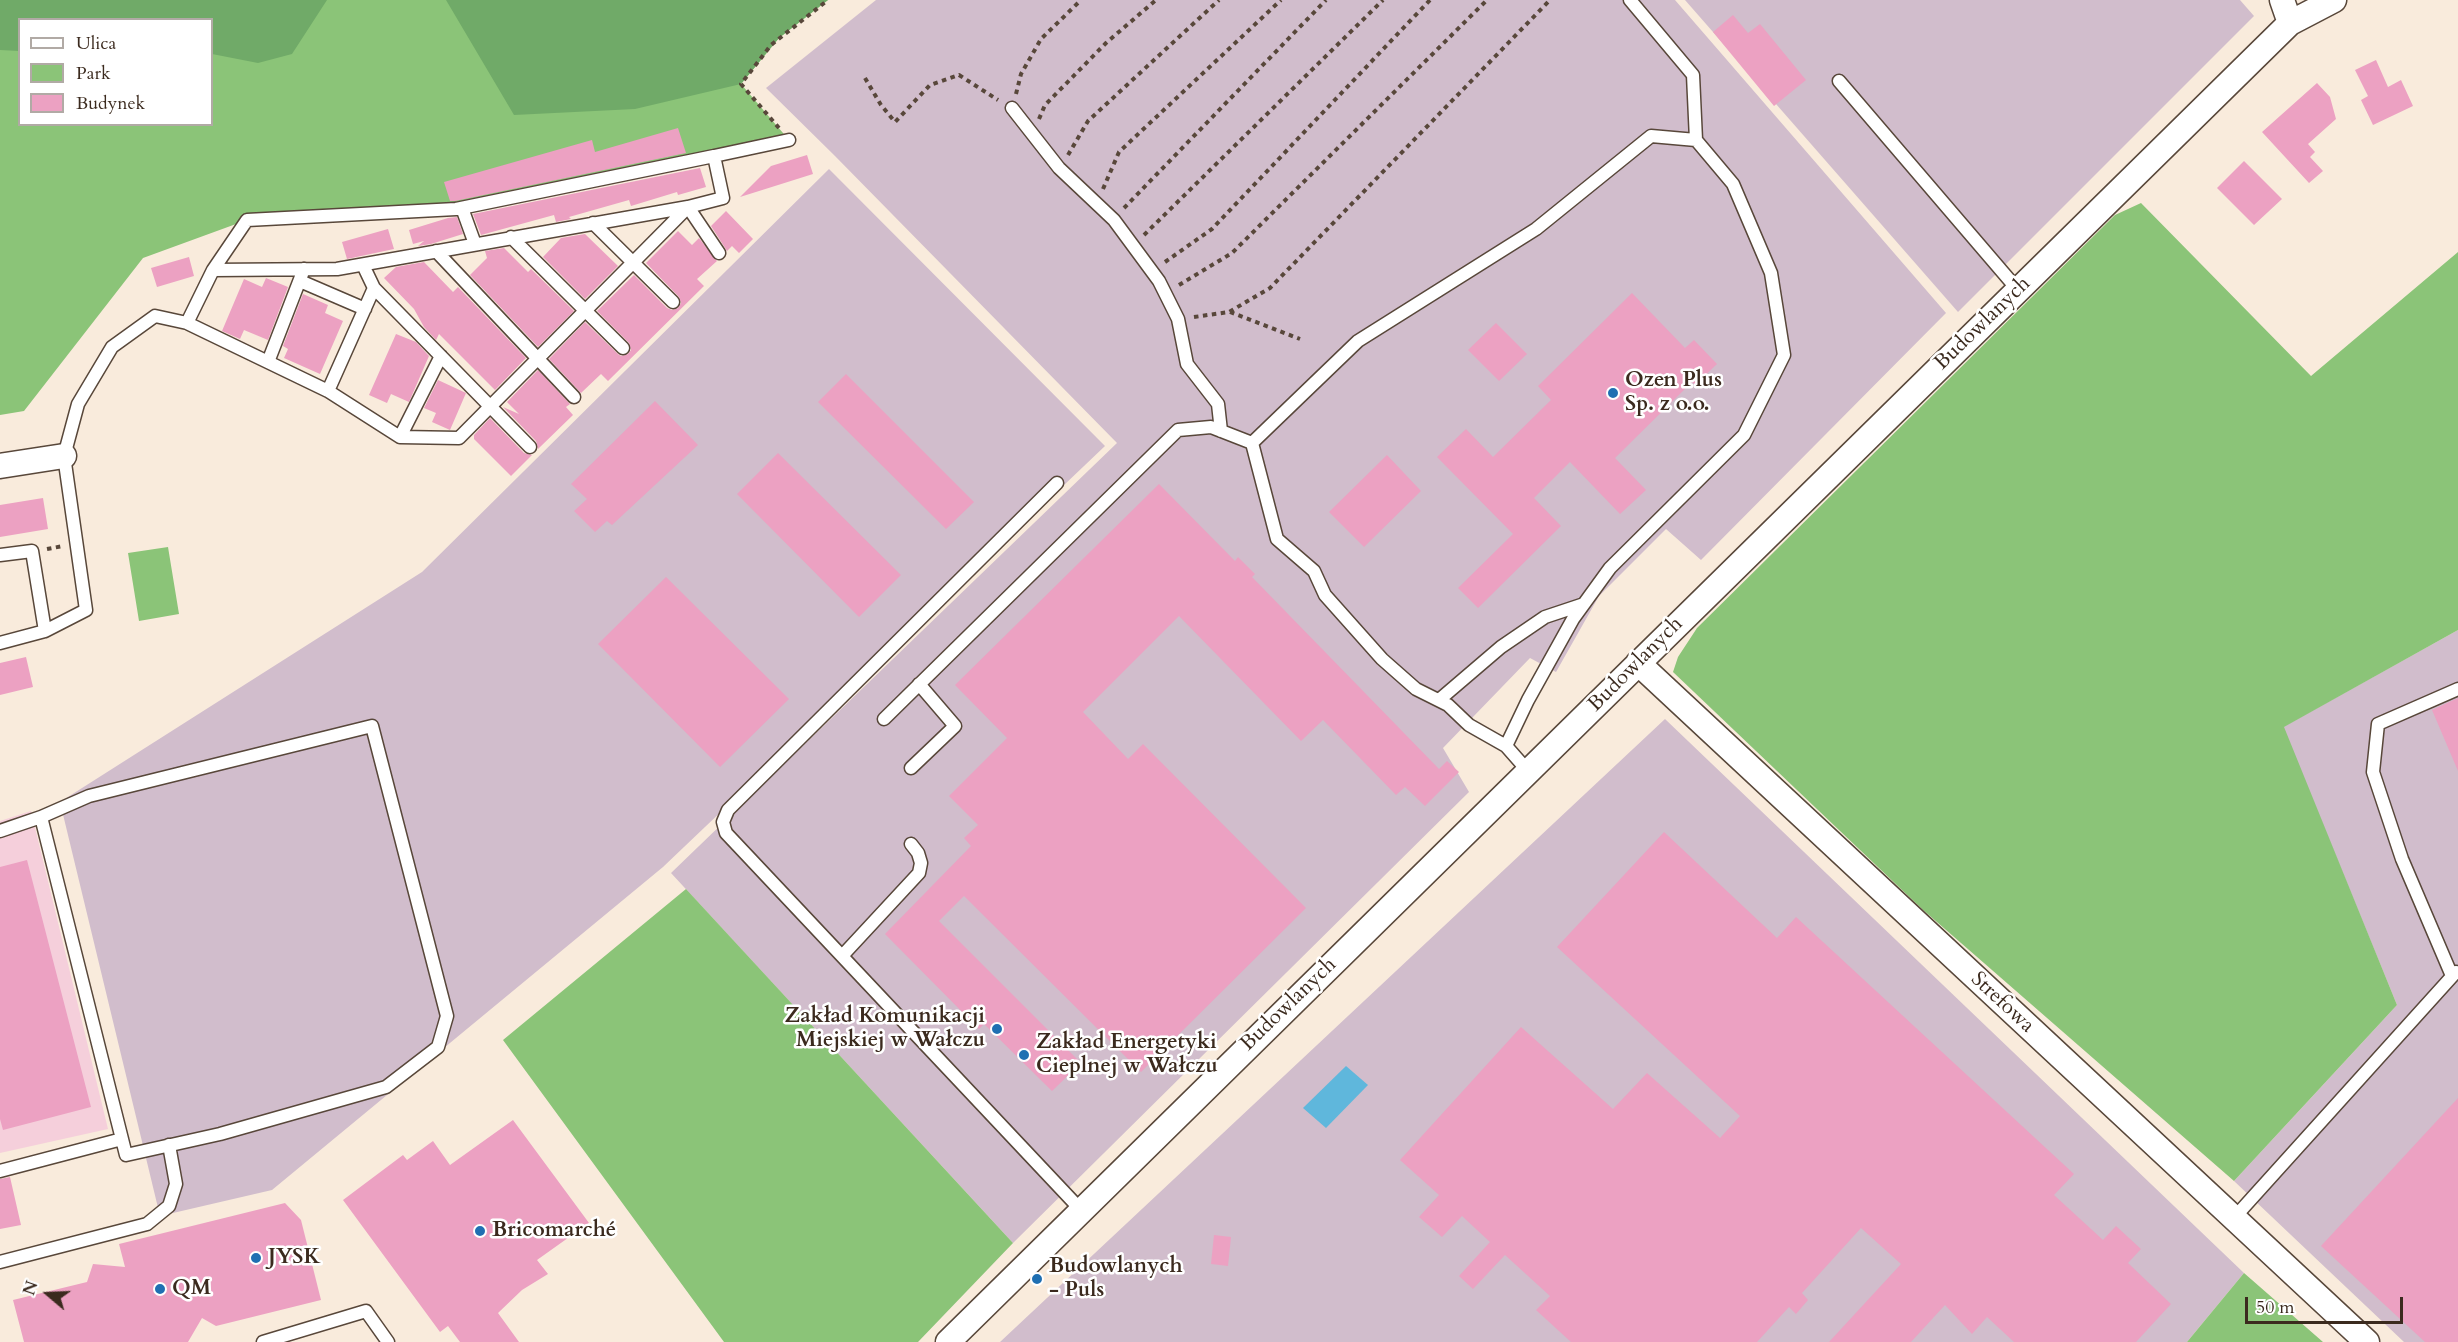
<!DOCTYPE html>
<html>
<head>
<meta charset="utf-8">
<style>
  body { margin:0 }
  #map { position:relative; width:2458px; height:1342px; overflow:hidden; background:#f9ebdc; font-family:Cardo,serif }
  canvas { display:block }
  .legend { position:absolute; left:18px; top:18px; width:195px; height:108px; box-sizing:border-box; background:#fff; border:2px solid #b1aaa5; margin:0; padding:8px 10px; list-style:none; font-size:18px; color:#3b2a1e }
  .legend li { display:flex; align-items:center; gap:12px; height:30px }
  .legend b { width:30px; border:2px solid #b1aaa5 }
  .north { position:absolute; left:18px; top:1264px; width:60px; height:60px; -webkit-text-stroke:4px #fff; paint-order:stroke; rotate:289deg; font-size:16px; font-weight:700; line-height:24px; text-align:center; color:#3b2a1e }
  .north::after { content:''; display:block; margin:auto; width:21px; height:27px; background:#3b2a1e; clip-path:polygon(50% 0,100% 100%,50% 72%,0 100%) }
  .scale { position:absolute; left:2245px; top:1297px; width:158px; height:27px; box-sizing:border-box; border:3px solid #3b2a1e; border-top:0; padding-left:8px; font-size:18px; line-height:21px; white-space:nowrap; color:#3b2a1e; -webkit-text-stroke:4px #fff; paint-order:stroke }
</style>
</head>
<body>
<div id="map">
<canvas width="2458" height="1342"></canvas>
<ul class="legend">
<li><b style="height:8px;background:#fff"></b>Ulica</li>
<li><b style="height:16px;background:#8bc478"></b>Park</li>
<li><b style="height:16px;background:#eca1c2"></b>Budynek</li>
</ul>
<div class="north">N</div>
<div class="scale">50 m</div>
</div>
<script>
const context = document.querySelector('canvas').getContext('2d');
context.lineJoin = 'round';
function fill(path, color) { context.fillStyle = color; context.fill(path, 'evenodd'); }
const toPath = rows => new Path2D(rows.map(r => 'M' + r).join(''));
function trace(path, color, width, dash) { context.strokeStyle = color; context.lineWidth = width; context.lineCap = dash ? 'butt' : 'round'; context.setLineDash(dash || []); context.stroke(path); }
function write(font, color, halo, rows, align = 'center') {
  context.font = font + ' Cardo,serif'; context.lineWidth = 5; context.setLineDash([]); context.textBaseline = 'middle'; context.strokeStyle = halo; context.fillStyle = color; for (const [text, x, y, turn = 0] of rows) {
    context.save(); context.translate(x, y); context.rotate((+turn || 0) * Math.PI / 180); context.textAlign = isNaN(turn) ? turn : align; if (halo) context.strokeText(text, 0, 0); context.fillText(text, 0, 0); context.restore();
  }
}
fill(toPath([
  [31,811,108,1129,0,1153,0,821]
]), '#f5cfdb');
fill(toPath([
  [876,0,1675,0,1946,313,1701,560,1666,529,1599,596,1556,672,1530,658,1443,748,1469,792,1013,1243,671,873,1117,443,835,156,766,88],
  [1685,0,2240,0,2254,16,1958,312],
  [829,169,1105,446,663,867,272,1190,160,1216,60,802,422,572],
  [2458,630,2458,1342,2404,1342,2234,1181,2397,1005,2283,727],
  [1665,719,2244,1273,2187,1342,1000,1342]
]), '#d1bdcc');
fill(toPath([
  [0,0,828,0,779,38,741,84,789,140,462,208,247,220,143,258,24,411,0,415],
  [20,20,212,20,212,124,20,124],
  [2141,203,2311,376,2458,252,2458,630,2284,727,2397,1005,2234,1181,1922,909,1673,672,1678,657,1697,628,2115,215],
  [168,547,179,614,139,621,128,553],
  [686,889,1013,1243,918,1342,724,1342,503,1040],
  [2244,1273,2323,1342,2187,1342]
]), '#8bc478');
fill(toPath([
  [0,0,327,0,292,54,258,63,212,54,212,20,20,20,19,51,0,50],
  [446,0,828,0,779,38,741,84,635,109,514,115]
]), '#70aa68');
fill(toPath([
  [1346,1066,1368,1085,1326,1128,1303,1108]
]), '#5fb7dc');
fill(toPath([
  [1733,15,1748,33,1760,24,1806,80,1774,106,1713,32],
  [2376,60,2388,87,2401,80,2413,106,2373,125,2361,100,2368,96,2355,70],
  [2317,83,2330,97,2336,119,2308,144,2315,152,2310,157,2323,171,2309,183,2262,132],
  [678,128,686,153,455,201,450,201,444,182,592,140,595,152],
  [807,155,813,174,740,197,771,166],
  [2244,161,2282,199,2254,225,2217,188],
  [700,168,706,187,678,195,677,192,631,206,629,200,569,217,571,219,556,222,554,215,481,235,473,214],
  [726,211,753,239,739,253,732,246,727,251,711,226],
  [457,217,463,234,431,244,418,246,424,241,413,244,409,230,448,218],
  [388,229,394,249,347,259,342,242],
  [678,231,692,245,699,238,717,261,697,279,704,286,608,381,601,374,581,393,549,359,585,322,618,354,621,356,628,354,631,350,629,343,597,311,634,275,667,308,672,310,678,308,681,303,679,297,646,263],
  [585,234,618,266,585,299,543,257,561,238],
  [504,248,528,272,531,269,574,311,538,347,470,275,487,258,485,251],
  [189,257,194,276,157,287,151,268],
  [424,262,453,292,458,287,526,358,495,390,439,334,436,340,424,327,414,309,384,278,396,267],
  [266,278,288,287,268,340,244,330,240,339,222,331,244,279,262,287],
  [1632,293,1685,348,1694,340,1717,364,1695,385,1692,382,1615,458,1646,490,1620,514,1570,462,1534,498,1561,526,1478,608,1458,588,1513,534,1437,457,1466,429,1493,457,1551,400,1538,386],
  [303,294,328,305,325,313,343,321,320,374,284,358,288,349,283,346],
  [1496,323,1527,354,1499,381,1468,350],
  [396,334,416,342,429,356,409,402,391,394,387,403,369,395],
  [538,370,570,404,566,407,573,415,538,449,536,441,503,407,519,414,507,402],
  [846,374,974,502,946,529,818,402],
  [438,380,466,393,450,430,432,422,436,413,424,408],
  [655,401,698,445,612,525,607,521,595,532,574,511,587,499,571,484],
  [490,418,524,453,532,455,511,476,474,439,474,435],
  [778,453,901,575,859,617,737,494],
  [1387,455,1421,491,1364,547,1329,512],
  [1159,484,1235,561,1238,557,1255,574,1252,577,1439,769,1447,761,1459,772,1425,806,1405,787,1396,795,1323,720,1301,741,1179,616,1083,712,1128,759,1143,744,1306,908,1141,1072,964,896,939,921,1081,1063,1052,1091,984,1024,979,1029,885,934,971,846,964,838,978,825,949,796,1007,738,955,685],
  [43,498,48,529,0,537,0,505],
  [666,577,789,699,720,767,598,644],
  [26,657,33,687,0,695,0,663],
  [2458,698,2458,771,2432,710],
  [1664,832,1777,938,1796,917,2074,1174,2054,1195,2103,1240,2116,1226,2141,1249,2128,1263,2171,1304,2136,1342,2014,1342,1987,1317,1972,1334,1945,1305,1911,1342,1829,1342,1901,1264,1861,1228,1802,1293,1808,1300,1796,1314,1789,1307,1757,1342,1571,1342,1536,1310,1550,1296,1505,1255,1473,1289,1459,1276,1490,1242,1462,1216,1442,1237,1419,1217,1439,1195,1400,1160,1521,1027,1613,1109,1647,1073,1720,1138,1740,1116,1557,947],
  [27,860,91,1107,3,1130,0,1119,0,867],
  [2458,1098,2458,1342,2425,1342,2321,1246],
  [513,1120,589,1223,537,1260,548,1274,522,1290,498,1313,519,1342,460,1342,448,1326,440,1332,343,1200,403,1155,407,1160,433,1141,450,1165],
  [10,1177,21,1225,0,1229,0,1179],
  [285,1203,301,1220,321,1300,216,1326,202,1318,188,1342,24,1342,13,1300,87,1282,93,1264,125,1267,119,1244],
  [1214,1235,1231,1237,1228,1266,1211,1264]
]), '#eca1c2');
const lane = toPath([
  [1630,0,1693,75,1696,140],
  [1839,81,2018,290],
  [1012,108,1059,168,1114,220,1159,281,1178,319,1187,364,1218,404,1221,431],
  [462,208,475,244],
  [593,223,673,302],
  [511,237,623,348],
  [436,251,574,397],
  [363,265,374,288],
  [213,270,247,220,456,209,714,156],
  [300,281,365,309],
  [187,323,213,270,337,269,688,207,719,253],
  [268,362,304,269],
  [328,391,374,288,530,447],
  [400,437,441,356],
  [1252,443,1358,341,1536,229,1651,136,1696,140,1733,184,1771,273,1784,355,1744,435,1610,568,1573,619,1528,700,1506,746],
  [1252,443,1277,539,1314,571,1325,595,1382,659,1416,689,1448,705,1469,725,1506,746,1528,771],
  [1057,483,728,810,723,822,726,833,1081,1210],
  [0,555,32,551,45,631,0,643],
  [45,631,86,610,64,456,78,404,112,347,155,316,187,323,328,391,400,437,459,438,688,207,723,198,714,156,789,140],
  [1439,700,1501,647,1545,617,1584,604],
  [884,719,1178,430,1211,427,1252,443],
  [911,768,955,726,919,684],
  [0,831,41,817,126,1155,220,1134,386,1087,438,1047,447,1016,372,726,89,796,41,817],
  [842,956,919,873,921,863,918,853,911,844],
  [2452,976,2402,859,2373,772,2378,724,2458,689],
  [0,1171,122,1139],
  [2234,1218,2456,972],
  [0,1262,147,1224,169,1206,176,1184,169,1145],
  [263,1342,366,1311,388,1342]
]);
const street = toPath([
  [2282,0,2290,23],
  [0,466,64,456],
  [1638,663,2367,1342],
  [948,1342,2290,23,2334,0]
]);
trace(lane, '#58473a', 15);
trace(street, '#58473a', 27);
trace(toPath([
  [865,78,881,105,895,122,930,85,959,75,998,100],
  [1016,94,1021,74,1041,39,1081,0],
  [1039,119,1045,105,1106,43,1156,0],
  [779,128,741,84,771,45,828,0],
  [1068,155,1088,121,1219,0],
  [1103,189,1119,152,1281,0],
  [1124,208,1326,0],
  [1144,235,1383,0],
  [1165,262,1212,229,1430,0],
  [1179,285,1232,253,1487,0],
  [1230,312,1300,339],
  [1194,317,1229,312,1270,288,1550,0],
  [47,549,63,546]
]), '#58473a', 4, [4.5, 4.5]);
trace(lane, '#fff', 12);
trace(street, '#fff', 24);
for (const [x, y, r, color] of [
  [1613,393,6,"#1f6fb2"],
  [997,1029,6,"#1f6fb2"],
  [1024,1055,6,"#1f6fb2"],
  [480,1231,6,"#1f6fb2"],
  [256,1258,6,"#1f6fb2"],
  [1037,1279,6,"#1f6fb2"],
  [160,1289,6,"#1f6fb2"]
]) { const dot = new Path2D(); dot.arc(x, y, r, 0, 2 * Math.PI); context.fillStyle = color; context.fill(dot); trace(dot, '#fff', 2); }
write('21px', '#3b2a1e', '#fff', [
  ["Budowlanych",1983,324,-44],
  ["Budowlanych",1636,665,-45],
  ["Strefowa",2002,1003,43],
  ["Budowlanych",1289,1005,-44]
]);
write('bold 21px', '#3b2a1e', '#fff', [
  ["Ozen Plus",1625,381],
  ["Sp. z o.o.",1625,405],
  ["Zakład Komunikacji",985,1017,"right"],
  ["Miejskiej w Wałczu",985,1041,"right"],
  ["Zakład Energetyki",1036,1043],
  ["Cieplnej w Wałczu",1036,1067],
  ["Bricomarché",492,1231],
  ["JYSK",268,1258],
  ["Budowlanych",1049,1267],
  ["- Puls",1049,1291],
  ["QM",172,1289]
], 'left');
</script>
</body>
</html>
